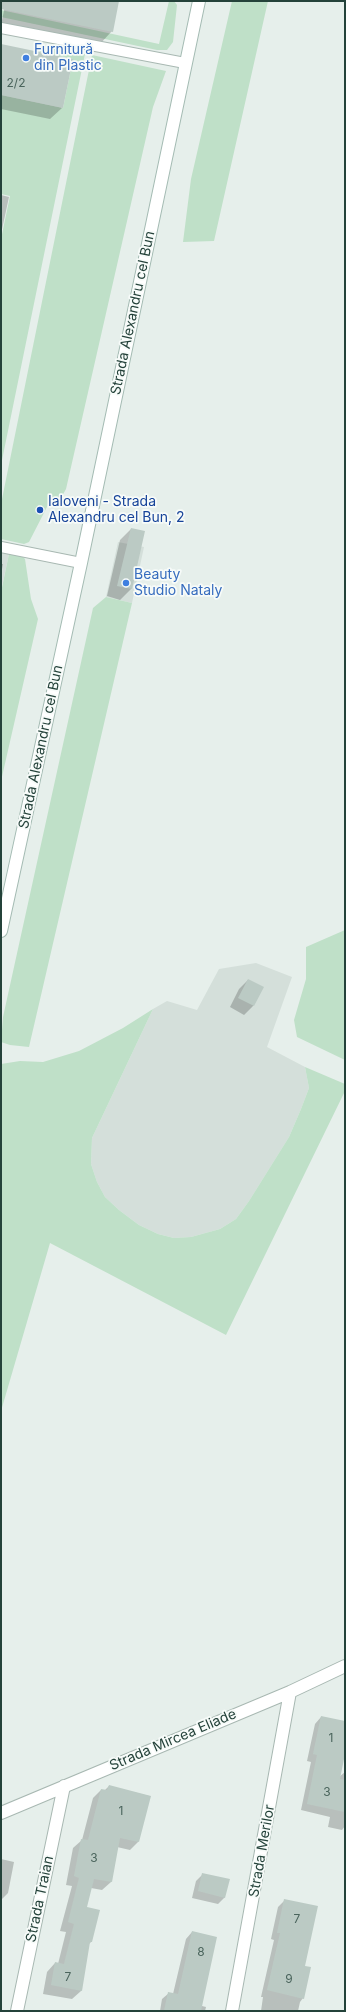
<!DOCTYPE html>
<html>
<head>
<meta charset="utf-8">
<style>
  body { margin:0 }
  #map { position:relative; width:346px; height:2012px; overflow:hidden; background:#e6efeb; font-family:Inter,sans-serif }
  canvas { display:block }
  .frame { position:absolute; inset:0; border:2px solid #24423a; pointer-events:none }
</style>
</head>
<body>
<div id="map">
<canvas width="346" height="2012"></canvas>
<div class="frame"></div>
</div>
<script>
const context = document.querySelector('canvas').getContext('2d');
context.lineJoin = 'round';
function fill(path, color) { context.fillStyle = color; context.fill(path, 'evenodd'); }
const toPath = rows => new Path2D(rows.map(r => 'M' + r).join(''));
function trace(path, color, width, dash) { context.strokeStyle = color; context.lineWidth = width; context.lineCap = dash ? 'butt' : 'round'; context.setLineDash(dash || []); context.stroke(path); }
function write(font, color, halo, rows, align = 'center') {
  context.font = font + ' Inter,sans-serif'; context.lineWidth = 3.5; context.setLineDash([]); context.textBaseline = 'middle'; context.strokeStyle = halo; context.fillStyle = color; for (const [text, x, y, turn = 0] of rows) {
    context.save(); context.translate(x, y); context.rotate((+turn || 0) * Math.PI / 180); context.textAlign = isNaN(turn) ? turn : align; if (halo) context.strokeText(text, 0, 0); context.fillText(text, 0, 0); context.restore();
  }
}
fill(toPath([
  [118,542,144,547,132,603,106,597],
  [1,552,9,554,1,591],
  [256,963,292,977,267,1047,305,1067,309,1088,301,1109,289,1137,249,1201,236,1219,220,1229,191,1237,174,1238,158,1234,139,1225,119,1210,105,1197,97,1182,91,1164,92,1138,153,1009,167,1001,197,1010,219,969]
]), '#d4dfda');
fill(toPath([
  [169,1,174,1,177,5,173,42,167,50,157,50,1,17,1,10,159,44],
  [232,1,268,1,214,241,183,242,191,179],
  [43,45,85,54,1,465,1,239,10,196,1,194,1,95,63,108,73,59,38,51],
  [92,55,166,71,153,107,66,489,61,498,48,505,29,542,24,544,1,539,1,504],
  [9,554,21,555,25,559,31,599,38,619,1,781,1,592],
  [106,597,132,603,29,1047,10,1045,1,1042,3,1017,93,608],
  [345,930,345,1060,297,1037,294,1020,306,979,306,947],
  [153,1009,92,1138,91,1164,97,1182,105,1197,119,1210,139,1225,158,1234,174,1238,191,1237,220,1229,236,1219,249,1201,289,1137,301,1109,309,1088,305,1067,345,1084,345,1091,226,1335,50,1243,1,1411,1,1064,20,1061,43,1062,79,1051,123,1028]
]), '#bfe0c8');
fill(toPath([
  [6,1,118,1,112,31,99,45,1,25],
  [1,45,62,108,50,119,1,109],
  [1,195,9,197,1,234],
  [131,529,131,589,120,600,107,596,120,540],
  [1,564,3,564,1,574],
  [248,980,262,987,253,1006,244,1015,230,1007,239,989],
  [321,1717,345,1722,345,1750,339,1777,345,1772,345,1826,342,1830,328,1827,330,1817,301,1810,311,1762,307,1761,315,1724],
  [109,1786,149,1796,138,1842,130,1850,117,1847,111,1882,102,1890,91,1888,86,1908,91,1942,89,1944,81,1991,72,1999,43,1994,47,1972,55,1963,58,1964,66,1932,60,1931,72,1886,66,1885,73,1848,82,1840,93,1798,101,1790,104,1791],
  [1,1859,14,1862,8,1893,2,1899,1,1903],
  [203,1874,225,1897,218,1904,192,1898,196,1881],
  [285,1900,304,1967,303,1998,300,2002,298,2011,261,2011,263,1997,261,1997,274,1940,271,1939,278,1907],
  [192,1932,202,2006,206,2007,205,2011,160,2011,162,1999,169,1993,173,1994,186,1939]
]), '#0003');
fill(toPath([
  [1,1,119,1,113,32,1,9],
  [1,44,73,59,63,108,1,95],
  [131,528,145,531,132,589,117,586],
  [248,979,264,987,254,1006,238,998],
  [321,1716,345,1721,345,1754,340,1779,345,1780,345,1812,307,1804,317,1755,313,1754],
  [109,1785,151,1796,139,1842,120,1838,112,1882,94,1879,87,1907,100,1910,92,1942,90,1942,82,1991,51,1985,55,1962,64,1964,74,1924,68,1922,79,1878,74,1876,81,1839,88,1840,101,1789,107,1790],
  [202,1873,230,1879,225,1898,198,1891],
  [284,1899,318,1906,305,1966,311,1967,304,1999,267,1990,280,1933,277,1933],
  [192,1931,217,1937,201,2011,164,2011,168,1992,178,1994]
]), '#bbcac4');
const service = toPath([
  [1,28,185,63],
  [1,547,81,563]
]);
const minor = toPath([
  [1,1813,290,1692,345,1666],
  [17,2011,64,1786],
  [232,2011,290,1692]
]);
const secondary = toPath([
  [1,931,81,563,199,1]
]);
trace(service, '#a8b8b2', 12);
trace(minor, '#a8b8b2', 14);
trace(secondary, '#a4bbb3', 14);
trace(service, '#fff', 10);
trace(minor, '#fff', 12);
trace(secondary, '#fff', 12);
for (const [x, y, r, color] of [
  [26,58,4,"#3f7fe0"],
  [40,510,4,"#1a4fb4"],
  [126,583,4,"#3f7fe0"]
]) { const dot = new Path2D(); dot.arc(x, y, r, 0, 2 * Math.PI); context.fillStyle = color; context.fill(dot); trace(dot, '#f7fbf9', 1.5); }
write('12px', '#4a645c', null, [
  ["2/2",16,83],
  ["1",331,1738],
  ["3",327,1792],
  ["1",121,1811],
  ["3",94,1858],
  ["7",297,1919],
  ["8",201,1952],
  ["7",68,1977],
  ["9",289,1979]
]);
write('14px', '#366cbe', '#f7fbf9', [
  ["Furnitură",34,50],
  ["din Plastic",34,66],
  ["Beauty",134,575],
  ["Studio Nataly",134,591]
], 'left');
write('14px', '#24423a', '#f7fbf9', [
  ["Strada Alexandru cel Bun",133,313,-78],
  ["Strada Alexandru cel Bun",41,747,-78],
  ["Strada Mircea Eliade",173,1740,-23],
  ["Strada Merilor",262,1851,-80],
  ["Strada Traian",40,1899,-78]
]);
write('14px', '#164399', '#f7fbf9', [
  ["Ialoveni - Strada",48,502],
  ["Alexandru cel Bun, 2",48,518]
], 'left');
</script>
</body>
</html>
